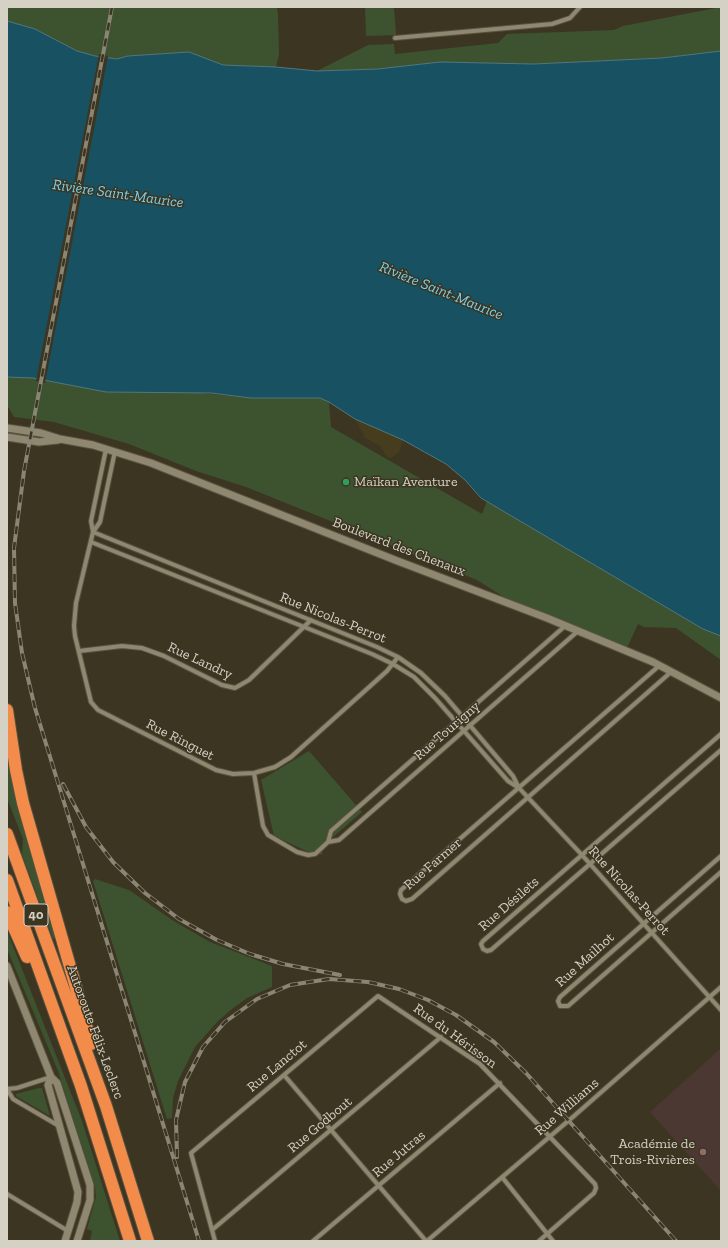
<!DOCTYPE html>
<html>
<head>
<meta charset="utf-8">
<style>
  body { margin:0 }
  #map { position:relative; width:728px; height:1248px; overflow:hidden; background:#3c3521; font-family:"Zilla Slab",serif }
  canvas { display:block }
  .frame { position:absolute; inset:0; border:8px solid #d5d1c5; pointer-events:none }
</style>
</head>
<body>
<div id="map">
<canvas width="728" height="1248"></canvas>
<div class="frame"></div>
</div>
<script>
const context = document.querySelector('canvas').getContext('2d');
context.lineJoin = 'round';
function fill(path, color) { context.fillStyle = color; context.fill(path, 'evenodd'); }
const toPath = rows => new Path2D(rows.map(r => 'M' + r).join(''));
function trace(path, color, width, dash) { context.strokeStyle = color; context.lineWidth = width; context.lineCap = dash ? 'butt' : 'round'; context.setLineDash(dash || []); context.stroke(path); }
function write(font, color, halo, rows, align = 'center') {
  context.font = font + ' "Zilla Slab",serif'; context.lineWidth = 3; context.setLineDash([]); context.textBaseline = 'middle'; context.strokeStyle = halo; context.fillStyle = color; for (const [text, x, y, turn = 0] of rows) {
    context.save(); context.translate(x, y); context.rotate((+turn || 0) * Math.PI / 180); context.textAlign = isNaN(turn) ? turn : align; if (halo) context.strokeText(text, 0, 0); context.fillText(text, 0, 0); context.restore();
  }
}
fill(toPath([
  [721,1048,721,1191,650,1112]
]), '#4b3832');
fill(toPath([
  [7,7,277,7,278,15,279,55,276,67,223,65,188,52,128,56,117,59,95,56,77,51,35,29,7,21],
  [365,7,394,7,396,35,366,36],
  [721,7,721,51,662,58,534,64,440,62,378,69,317,71,368,45,394,44,395,54,498,43,507,34,614,30,623,26],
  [7,374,251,398,320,398,329,402,331,427,482,514,487,501,703,629,721,636,721,660,676,628,644,627,638,624,627,648,534,616,477,580,246,487,196,471,129,444,54,422,14,417,7,405],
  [7,737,58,938,53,939,22,854,23,839,7,798],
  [309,751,362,812,320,848,323,854,315,855,274,836,261,780],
  [95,879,129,890,172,920,210,942,272,966,272,987,247,998,232,1009,218,1021,195,1047,178,1081,173,1098,172,1118,167,1119,93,881],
  [7,931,82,1121,120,1241,90,1241,92,1231,87,1229,96,1197,95,1186,58,1071,7,949],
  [39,1088,42,1088,50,1116,16,1096,16,1094]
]), '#3d5330');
fill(toPath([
  [355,419,403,440,399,452,391,458,387,457,380,446,365,438]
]), '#453d1d');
const water = toPath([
  [7,21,35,29,77,51,95,56,117,59,128,56,189,52,223,65,276,67,317,71,378,69,440,62,534,64,662,58,721,51,721,636,703,629,481,498,465,480,446,464,403,440,355,419,329,402,320,398,251,398,211,393,106,392,33,378,7,377,7,21]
]);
fill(water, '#185161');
trace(water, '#51777f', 1);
fill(toPath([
  [99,54,108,56,45,383,36,381]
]), '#3c3521');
const minor = toPath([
  [395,38,552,24,570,18,580,7],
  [106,449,91,521,93,532,76,603,74,626,75,636,91,702,98,710,216,770,233,774,254,773,275,767,291,757,387,671,398,657],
  [93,532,377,647,398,657,421,673,445,696,513,776,519,788],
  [93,532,100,522,115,451],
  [91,542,372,654,393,664,414,677,435,698,508,781,519,788,582,855,721,1010],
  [79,651,122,646,142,648,164,656,222,685,235,688,249,680,311,620],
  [660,665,401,890,400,894,402,899,406,901,412,899,671,672],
  [721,734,483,941,481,944,483,949,487,951,491,950,721,750],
  [254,773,263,826,268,835,297,852,308,855,315,854,328,842,339,840,578,631],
  [328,842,331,831,565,626],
  [721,856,560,997,558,1001,560,1006,568,1006,721,872],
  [284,1075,426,1241],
  [7,1089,13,1099,59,1126],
  [7,1089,17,1088,51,1077],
  [502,1177,553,1241],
  [7,1194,68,1231],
  [212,1230,441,1037],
  [215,1241,191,1153,378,996,480,1064,595,1184,596,1188,594,1193,539,1241],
  [313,1241,500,1083],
  [427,1241,574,1116,721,987]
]);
const tertiary = toPath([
  [7,428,41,433,60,439,93,445,151,463,395,560,547,618,653,662,721,698],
  [7,437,39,442,58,440],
  [7,966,51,1077,57,1083,90,1185,90,1200,77,1241],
  [51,1077,48,1085,78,1192,77,1202,65,1241]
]);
const motorway = toPath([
  [7,710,16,770,23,803,77,991,91,1044],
  [7,834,106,1106,148,1241],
  [7,880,81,1086,130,1241],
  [7,912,27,957]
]);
trace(minor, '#585241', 6);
trace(tertiary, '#585241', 9);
trace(motorway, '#585241', 14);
trace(minor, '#8f8770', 4);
trace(tertiary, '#8f8770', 7);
trace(motorway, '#f38c4b', 12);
const rail = toPath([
  [112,7,24,471,14,548,15,603,22,653,35,708,199,1241],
  [63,784,86,827,113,862,145,893,179,919,217,940,250,954,283,964,340,975],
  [177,1157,176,1120,185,1082,203,1047,225,1022,257,999,290,985,329,979,368,982,399,989,428,1000,456,1015,494,1042,526,1073,676,1241]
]);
trace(rail, '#8a8575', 4);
trace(rail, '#3c3521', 2.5, [8]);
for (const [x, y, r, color] of [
  [346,482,4,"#2e9e5b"],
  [703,1152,4,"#8d6e63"]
]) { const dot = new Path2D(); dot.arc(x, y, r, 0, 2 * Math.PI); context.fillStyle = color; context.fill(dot); trace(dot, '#3c3521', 1.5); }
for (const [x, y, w] of [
  [36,915,24]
]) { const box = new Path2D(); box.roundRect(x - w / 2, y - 11, w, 22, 3); context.fillStyle = '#3c3521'; context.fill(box); trace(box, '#d5d1c5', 1); }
write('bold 13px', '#d5d1c5', null, [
  ["40",36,915]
]);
write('14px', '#d5d1c5', '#3c3521', [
  ["Maïkan Aventure",354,482],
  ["Académie de",695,1144,"right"],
  ["Trois-Rivières",695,1160,"right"]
], 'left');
write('14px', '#d5d1c5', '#3c3521', [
  ["Boulevard des Chenaux",399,547,21],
  ["Rue Nicolas-Perrot",333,618,22],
  ["Rue Landry",200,661,25],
  ["Rue Tourigny",447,731,-41],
  ["Rue Ringuet",180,740,27],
  ["Rue Farmer",433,864,-41],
  ["Rue Nicolas-Perrot",629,891,48],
  ["Rue Désilets",509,904,-41],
  ["Rue Mailhot",585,960,-42],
  ["Autoroute Félix-Leclerc",95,1032,70],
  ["Rue du Hérisson",455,1036,36],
  ["Rue Lanctot",277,1066,-40],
  ["Rue Williams",567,1107,-41],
  ["Rue Godbout",320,1125,-40],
  ["Rue Jutras",399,1154,-40]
]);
write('italic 15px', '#7ad1ed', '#3c3521', [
  ["Rivière Saint-Maurice",118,194,8],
  ["Rivière Saint-Maurice",441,291,22]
]);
</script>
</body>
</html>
